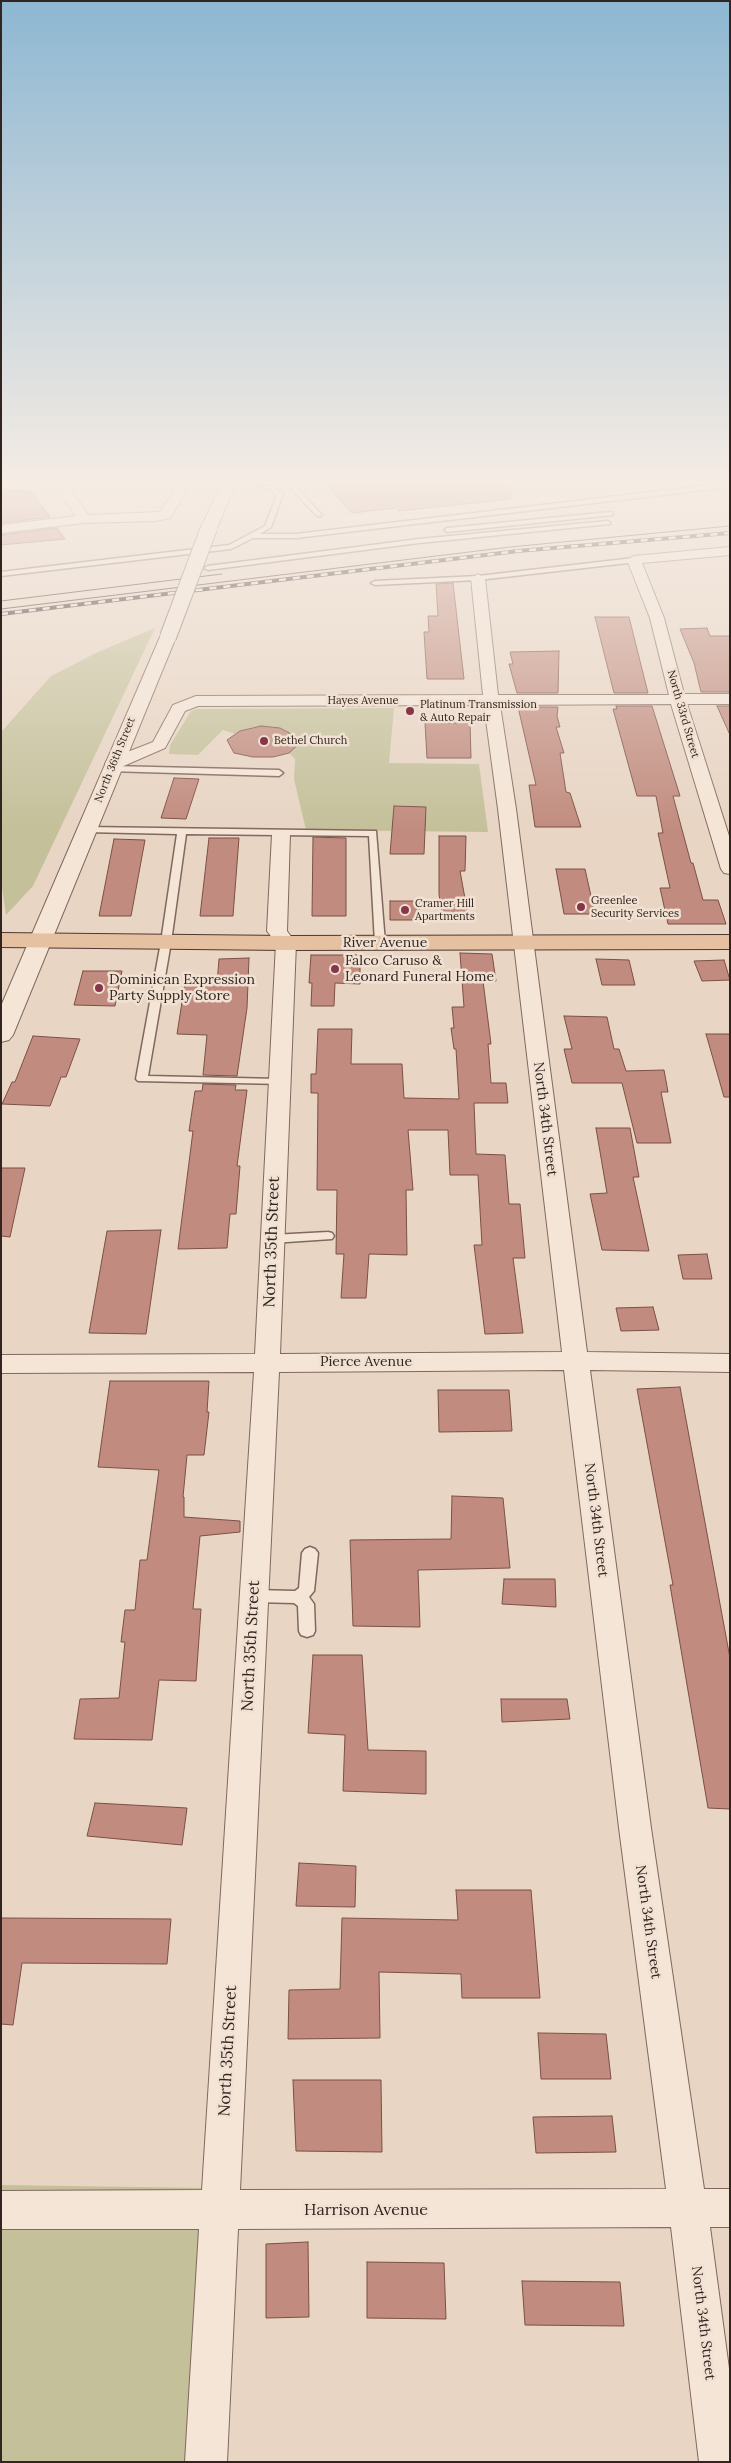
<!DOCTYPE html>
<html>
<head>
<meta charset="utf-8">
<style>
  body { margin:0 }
  #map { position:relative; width:731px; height:2463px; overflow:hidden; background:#e8d5c4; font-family:Lora,serif }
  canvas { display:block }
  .frame { position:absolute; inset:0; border:2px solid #32241f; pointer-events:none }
</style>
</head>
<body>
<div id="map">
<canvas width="731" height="2463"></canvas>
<div class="frame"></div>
</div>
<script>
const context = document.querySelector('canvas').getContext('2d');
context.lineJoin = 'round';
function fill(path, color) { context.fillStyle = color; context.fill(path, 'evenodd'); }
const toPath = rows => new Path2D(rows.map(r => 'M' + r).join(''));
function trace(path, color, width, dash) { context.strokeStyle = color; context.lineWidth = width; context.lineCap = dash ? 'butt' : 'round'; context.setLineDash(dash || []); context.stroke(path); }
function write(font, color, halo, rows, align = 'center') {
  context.font = font + ' Lora,serif'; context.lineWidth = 5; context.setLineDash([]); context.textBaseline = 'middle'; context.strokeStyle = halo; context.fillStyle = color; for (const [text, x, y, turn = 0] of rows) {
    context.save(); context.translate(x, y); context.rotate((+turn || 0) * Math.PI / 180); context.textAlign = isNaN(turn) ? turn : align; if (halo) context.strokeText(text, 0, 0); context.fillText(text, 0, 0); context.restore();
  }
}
fill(toPath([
  [155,628,33,886,6,915,1,880,2,731,51,676,98,652],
  [394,708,389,763,479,764,488,832,306,830,294,779,295,759,289,753,300,743,295,735,280,728,253,727,235,734,223,730,198,755,169,754,170,745,191,711,197,709],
  [1,2185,205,2188,190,2462,1,2462]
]), '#c4c09a');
const building = toPath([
  [326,485,510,485,511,499,399,511,396,508,352,513,326,485],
  [1,490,31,491,50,517,1,523,1,490],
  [57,528,65,539,1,545,1,535,57,528],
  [453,583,464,679,427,679,424,632,429,632,428,616,438,616,436,584,453,583],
  [595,617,629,617,648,693,614,693,595,617],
  [707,628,710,636,730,636,730,692,701,692,694,663,680,629,707,628],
  [559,651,558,693,517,693,509,664,513,664,510,652,559,651],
  [616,706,652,706,680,796,673,796,691,863,693,863,703,900,718,900,726,924,668,924,660,888,670,888,658,833,663,833,656,796,637,796,613,709,617,709,616,706],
  [717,706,730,706,730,735,717,706],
  [518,707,558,707,557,716,560,727,556,727,564,753,560,753,566,792,570,793,581,827,535,827,529,785,536,785,518,707],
  [425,723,470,723,471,758,427,758,425,723],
  [261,726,280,728,303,740,289,753,273,757,253,757,234,753,227,740,240,731,261,726],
  [174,778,199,779,186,819,161,818,174,778],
  [394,806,426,807,424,854,390,854,394,806],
  [439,836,466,836,465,871,460,871,468,915,442,915,439,894,439,836],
  [313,837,346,838,346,916,312,916,313,837],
  [209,838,239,838,233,916,200,916,209,838],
  [114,839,145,840,131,916,99,916,114,839],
  [556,869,585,869,595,914,564,914,556,869],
  [390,901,419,901,420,920,390,920,390,901],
  [460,953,492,954,496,981,483,981,491,1044,488,1044,491,1083,506,1083,508,1103,474,1103,476,1154,505,1155,509,1204,520,1204,525,1258,513,1258,523,1333,485,1334,474,1245,482,1245,478,1175,450,1175,448,1130,408,1130,413,1190,406,1190,407,1255,369,1254,366,1298,341,1298,344,1254,336,1254,337,1190,317,1190,318,1093,311,1093,311,1074,316,1074,318,1029,352,1029,351,1064,402,1064,404,1098,459,1099,456,1049,454,1049,451,1028,454,1028,452,1007,464,1007,460,953],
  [311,955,360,955,360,984,335,983,334,1006,311,1006,312,983,309,983,311,955],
  [249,958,247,1008,237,1076,203,1075,207,1035,177,1034,185,983,217,984,219,959,249,958],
  [596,959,629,960,635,985,602,985,596,959],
  [724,960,730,980,702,981,694,961,724,960],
  [83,971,122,971,115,1006,74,1005,83,971],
  [564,1016,607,1017,614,1049,619,1049,626,1071,664,1070,668,1092,661,1092,671,1143,637,1143,622,1083,572,1083,564,1049,572,1049,564,1016],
  [706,1034,730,1034,730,1097,724,1097,706,1034],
  [33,1036,80,1039,66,1077,61,1077,50,1106,2,1104,12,1082,15,1082,33,1036],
  [203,1084,236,1085,235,1090,247,1090,237,1166,240,1166,236,1214,230,1214,227,1248,178,1249,193,1131,189,1131,195,1091,202,1091,203,1084],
  [596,1128,630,1128,639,1177,633,1177,649,1251,602,1250,590,1194,607,1193,596,1128],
  [1,1168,25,1168,10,1237,1,1236,1,1168],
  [161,1230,146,1334,89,1333,107,1231,161,1230],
  [707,1254,712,1279,683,1279,678,1255,707,1254],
  [653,1307,659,1330,621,1331,616,1308,653,1307],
  [110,1381,209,1381,207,1412,209,1412,204,1455,187,1455,183,1497,184,1497,184,1517,240,1521,240,1532,200,1536,193,1609,201,1609,196,1681,159,1680,152,1740,74,1739,80,1699,119,1698,125,1642,121,1642,125,1610,135,1610,140,1560,147,1560,159,1470,98,1467,110,1381],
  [680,1387,730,1658,730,1809,708,1808,670,1585,673,1585,637,1389,680,1387],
  [438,1390,509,1390,512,1431,439,1432,438,1390],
  [452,1496,503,1498,510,1568,418,1570,420,1627,353,1626,350,1540,451,1539,452,1496],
  [504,1579,555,1579,556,1607,502,1604,504,1579],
  [313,1655,362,1655,368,1750,426,1751,426,1794,343,1791,345,1735,308,1733,313,1655],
  [501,1699,567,1699,570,1719,502,1722,501,1699],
  [95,1803,187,1808,182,1845,87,1836,95,1803],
  [299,1863,356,1866,355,1907,296,1906,299,1863],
  [456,1890,531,1890,540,1998,462,1998,461,1974,379,1972,380,2038,288,2039,289,1990,340,1989,342,1918,458,1920,456,1890],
  [1,1918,171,1919,167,1964,22,1963,13,2025,1,2024,1,1918],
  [538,2033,606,2034,611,2079,541,2079,538,2033],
  [293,2080,381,2080,382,2152,296,2151,293,2080],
  [612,2116,616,2152,536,2153,533,2117,612,2116],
  [308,2242,309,2317,266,2318,266,2244,308,2242],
  [367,2262,444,2263,446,2319,367,2318,367,2262],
  [522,2281,620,2282,624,2326,525,2325,522,2281]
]);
fill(building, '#c18c7f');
trace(building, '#7c4f46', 1);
const service = toPath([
  [256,485,274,487,283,494,271,527,260,534,296,534,712,485,730,485,730,487,296,538,253,538,231,549,1,576,1,572,229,545,265,526,277,495,270,489,256,485],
  [288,485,295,485,321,514,321,516,317,516,288,485],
  [611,512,613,513,613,515,447,532,444,530,447,528,611,512],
  [608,521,610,522,610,524,419,543,208,570,204,568,208,566,419,539,608,521],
  [634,558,638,560,637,562,478,580,375,585,371,583,375,581,478,576,634,558],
  [111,766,279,770,283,773,279,776,108,771,107,769,111,766],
  [87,827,376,831,385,943,380,946,375,943,369,836,186,834,171,942,148,1076,279,1079,285,1082,283,1084,138,1081,136,1079,161,942,177,834,84,832,84,828,87,827],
  [328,1232,332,1233,334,1236,332,1239,272,1243,266,1239,272,1235,328,1232],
  [310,1547,315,1549,318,1553,314,1591,309,1597,314,1604,315,1631,313,1635,307,1637,301,1635,299,1631,298,1606,294,1603,254,1602,249,1600,246,1596,249,1592,254,1590,295,1591,299,1588,302,1553,305,1549,310,1547]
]);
const minor = toPath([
  [51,485,68,485,88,515,160,512,178,485,190,485,170,518,156,521,84,523,1,533,1,525,76,516,58,490,51,485],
  [730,547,730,555,642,563,664,618,684,694,730,694,730,704,687,704,730,839,730,874,724,873,721,869,671,704,500,705,516,809,587,1352,730,1354,730,1372,590,1370,651,1828,704,2189,730,2189,730,2227,710,2227,730,2376,730,2462,699,2462,671,2227,238,2229,227,2462,185,2462,199,2229,1,2229,1,2191,202,2190,254,1372,1,1373,1,1355,255,1354,276,943,267,931,272,834,275,830,287,830,290,834,287,931,296,943,280,1354,562,1352,498,809,484,705,198,706,185,711,165,748,119,768,113,769,107,768,105,764,107,760,153,742,173,705,196,696,483,695,471,578,478,574,485,578,498,695,669,695,650,618,627,560,634,556,730,547],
  [564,1370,619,1828,666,2189,240,2190,279,1372,564,1370]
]);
const tertiary = toPath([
  [221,485,235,485,217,528,214,531,204,531,201,528,221,485],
  [168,632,174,633,176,637,13,1035,9,1040,1,1042,1,1006,160,637,162,633,168,632]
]);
const primary = toPath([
  [1,933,286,936,730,935,730,949,286,950,1,947,1,933]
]);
trace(service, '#80685d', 3);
trace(minor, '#80685d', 2);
trace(tertiary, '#80685d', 2);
trace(primary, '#4f3831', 2);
fill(service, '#f4e5d6');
fill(minor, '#f4e5d6');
fill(tertiary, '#f4e5d6');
fill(primary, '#e6c1a1');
trace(toPath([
  [1,601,222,574],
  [1,609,510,547,730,526]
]), '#32241f', 1);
const rail = toPath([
  [1,614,518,551,730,533]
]);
trace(rail, '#32241f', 4);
trace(rail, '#f0e1d3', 2.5, [7]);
const tertiaryBridge = toPath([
  [168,637,209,528]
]);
trace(tertiaryBridge, '#80685d', 18, []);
trace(tertiaryBridge, '#f4e5d6', 16);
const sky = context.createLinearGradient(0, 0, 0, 830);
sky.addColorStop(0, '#8db7d2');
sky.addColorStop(0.58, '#f5ece4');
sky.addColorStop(1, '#f5ece400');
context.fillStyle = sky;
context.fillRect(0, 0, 731, 830);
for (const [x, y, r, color] of [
  [410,711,5,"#873548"],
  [264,741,5,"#873548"],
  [581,907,5,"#873548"],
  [405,910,5,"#873548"],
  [335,969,5,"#873548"],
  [99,988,5,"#873548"]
]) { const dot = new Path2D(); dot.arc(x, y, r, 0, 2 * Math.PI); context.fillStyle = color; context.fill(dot); trace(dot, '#f0e1d3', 2); }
write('11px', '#32241f', '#f0e1d3', [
  ["Hayes Avenue",363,701],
  ["North 33rd Street",683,714,74],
  ["North 36th Street",115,760,-68]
]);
write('11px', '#32241f', '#f0e1d3', [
  ["Platinum Transmission",420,705],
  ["& Auto Repair",420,718],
  ["Bethel Church",274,741],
  ["Greenlee",591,901],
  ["Security Services",591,914],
  ["Cramer Hill",415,904],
  ["Apartments",415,917]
], 'left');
write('14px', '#32241f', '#f0e1d3', [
  ["River Avenue",385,943],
  ["North 34th Street",545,1119,83],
  ["Pierce Avenue",366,1362],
  ["North 34th Street",596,1520,83],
  ["North 34th Street",648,1922,82],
  ["North 34th Street",703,2323,83]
]);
write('14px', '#32241f', '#f0e1d3', [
  ["Falco Caruso &",345,961],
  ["Leonard Funeral Home",345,977],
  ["Dominican Expression",109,980],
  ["Party Supply Store",109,996]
], 'left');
write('16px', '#32241f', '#f0e1d3', [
  ["North 35th Street",272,1242,-88],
  ["North 35th Street",251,1646,-87],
  ["North 35th Street",228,2051,-87],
  ["Harrison Avenue",366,2210]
]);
</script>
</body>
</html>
